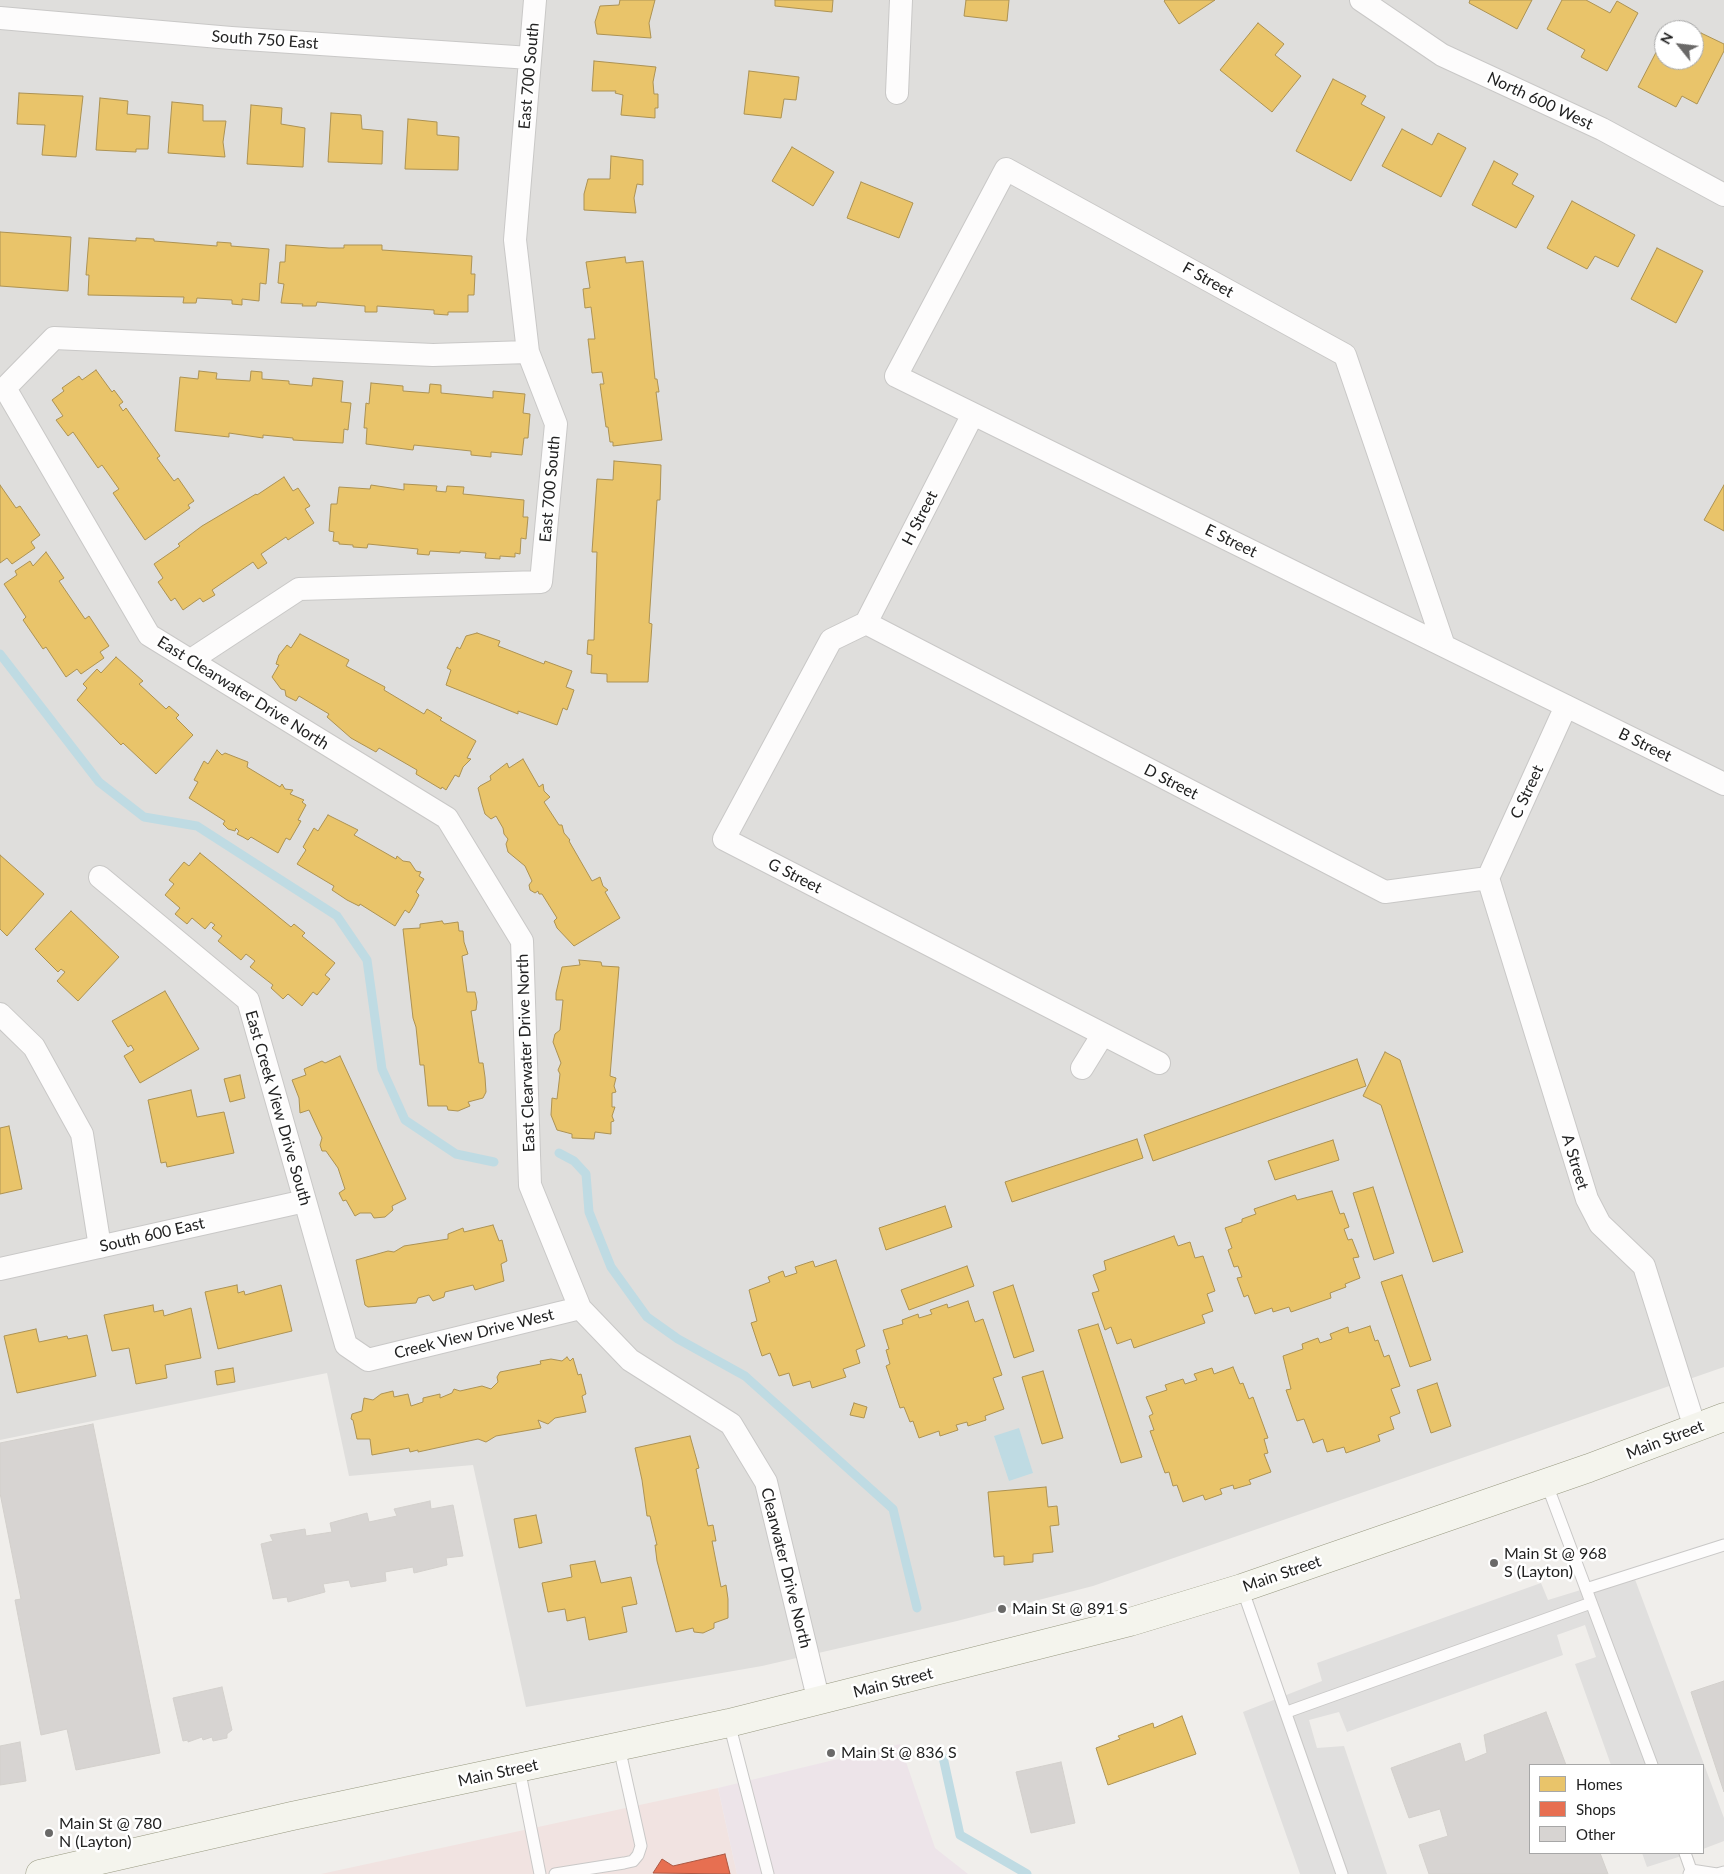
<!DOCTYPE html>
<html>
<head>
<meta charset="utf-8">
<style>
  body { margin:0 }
  #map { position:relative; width:1724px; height:1874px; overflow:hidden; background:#f0eeeb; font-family:Lato,sans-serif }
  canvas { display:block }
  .legend { position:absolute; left:1529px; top:1764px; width:175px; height:90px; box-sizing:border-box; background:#fff; border:1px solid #a7a7a7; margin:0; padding:6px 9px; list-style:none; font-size:15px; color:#222 }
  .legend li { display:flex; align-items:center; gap:10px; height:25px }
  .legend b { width:25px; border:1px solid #a7a7a7 }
  .north { position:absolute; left:1654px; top:20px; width:50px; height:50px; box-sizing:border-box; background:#fff; border:1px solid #a7a7a7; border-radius:50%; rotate:299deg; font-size:14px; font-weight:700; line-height:20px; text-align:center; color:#222 }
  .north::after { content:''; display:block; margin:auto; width:18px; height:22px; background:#6a6968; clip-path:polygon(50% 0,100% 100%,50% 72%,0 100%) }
</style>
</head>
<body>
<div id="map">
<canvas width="1724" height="1874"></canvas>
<ul class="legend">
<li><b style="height:14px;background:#e9c46a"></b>Homes</li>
<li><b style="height:14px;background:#e76f51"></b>Shops</li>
<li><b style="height:14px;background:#d7d4d2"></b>Other</li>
</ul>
<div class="north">N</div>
</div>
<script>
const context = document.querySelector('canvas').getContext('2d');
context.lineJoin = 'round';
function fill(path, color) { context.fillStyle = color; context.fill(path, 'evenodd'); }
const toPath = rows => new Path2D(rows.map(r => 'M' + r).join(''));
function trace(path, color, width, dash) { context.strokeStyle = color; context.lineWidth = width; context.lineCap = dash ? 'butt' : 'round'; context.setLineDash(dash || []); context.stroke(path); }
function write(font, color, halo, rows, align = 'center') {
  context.font = font + ' Lato,sans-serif'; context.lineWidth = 5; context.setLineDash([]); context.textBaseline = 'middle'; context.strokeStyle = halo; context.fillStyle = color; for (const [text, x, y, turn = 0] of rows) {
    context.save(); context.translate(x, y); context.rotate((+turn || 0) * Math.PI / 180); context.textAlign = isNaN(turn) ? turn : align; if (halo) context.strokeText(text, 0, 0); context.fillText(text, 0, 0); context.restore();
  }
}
fill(toPath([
  [0,0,1724,0,1724,1367,1093,1586,957,1621,762,1666,526,1707,473,1465,349,1476,327,1373,0,1440],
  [1664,30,1694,30,1694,60,1664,60]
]), '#dfdedc');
fill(toPath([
  [718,1788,737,1874,321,1874,441,1848]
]), '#f1e3e1');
fill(toPath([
  [900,1744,935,1848,968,1874,737,1874,718,1788]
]), '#ede4e9');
fill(toPath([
  [1633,1574,1724,1818,1724,1841,1703,1849,1703,1765,1611,1765,1575,1664,1596,1657,1585,1625,1557,1635,1563,1655,1347,1732,1339,1712,1309,1720,1317,1748,1344,1746,1387,1874,1300,1874,1243,1712,1322,1681,1317,1663,1541,1583,1548,1600],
  [1642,1853,1691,1853,1647,1867]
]), '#e0dfde');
fill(toPath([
  [1019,1428,1033,1473,1009,1481,994,1436]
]), '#bfdbe3');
const homes = toPath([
  [620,0,655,0,649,23,651,38,597,34,595,22,600,6,619,5,620,0],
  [775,0,833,0,832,12,775,6,775,0],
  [966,0,1009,0,1007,21,964,16,966,0],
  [1165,0,1215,0,1179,24,1164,1,1165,0],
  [1470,0,1532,0,1517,29,1469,3,1470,0],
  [1562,0,1586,0,1610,13,1617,1,1638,13,1607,71,1581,57,1585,50,1547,29,1562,0],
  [1258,23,1284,44,1275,55,1301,76,1272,112,1220,70,1258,23],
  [1701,33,1724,44,1724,51,1697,104,1682,96,1676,107,1638,87,1664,37,1664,60,1694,60,1694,47,1701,33],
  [594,61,656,67,653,82,654,94,658,94,658,108,655,108,655,118,621,115,623,95,615,93,616,91,592,91,594,61],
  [749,71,799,77,796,100,784,99,781,118,744,114,749,71],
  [1333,79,1366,96,1361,104,1385,117,1351,181,1296,151,1333,79],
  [19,93,83,96,76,157,42,155,45,125,17,124,19,93],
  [100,98,128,101,127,114,150,116,148,149,136,149,136,152,96,150,100,98],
  [172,102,203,105,203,121,226,121,223,142,225,157,168,153,172,102],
  [251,105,282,108,281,124,305,128,303,167,247,164,251,105],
  [331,113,361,115,362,129,383,131,382,164,328,162,331,113],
  [408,119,437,122,437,135,459,137,458,170,405,169,408,119],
  [1402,129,1432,145,1438,133,1466,148,1441,197,1382,166,1402,129],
  [792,147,834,172,813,206,772,181,792,147],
  [611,156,643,160,643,185,637,184,634,198,636,213,584,210,584,194,588,179,610,179,611,156],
  [1494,161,1518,174,1512,184,1534,196,1516,228,1472,205,1494,161],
  [861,182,913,203,899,238,847,218,861,182],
  [1572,201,1635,235,1618,267,1595,256,1587,269,1547,248,1572,201],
  [0,232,71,237,68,291,0,286,0,232],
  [89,238,136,241,136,238,154,239,154,241,217,246,217,242,231,243,231,246,269,249,266,284,260,283,259,301,242,299,242,305,232,304,232,300,197,298,196,303,183,303,184,297,88,295,89,275,86,275,89,238],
  [286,245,329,248,344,248,344,245,382,245,382,250,472,256,471,274,475,274,474,295,468,295,468,312,448,312,448,315,434,314,434,310,377,306,377,312,365,312,365,306,317,302,316,306,302,306,303,304,281,303,284,284,278,283,280,262,285,262,286,245],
  [1657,248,1703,271,1676,323,1631,299,1657,248],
  [625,257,626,263,643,261,655,379,657,379,659,392,656,392,662,440,613,446,613,442,610,442,608,427,606,427,600,384,604,384,602,372,592,373,588,339,595,339,591,307,585,308,583,289,590,288,586,262,625,257],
  [96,370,112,392,114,390,123,402,119,405,123,411,126,408,160,456,157,458,174,481,178,478,194,501,188,505,190,508,145,540,113,493,119,489,102,465,98,468,73,432,68,436,56,420,63,416,52,400,64,391,62,388,79,376,82,380,96,370],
  [199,371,217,373,216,379,250,381,251,371,262,372,262,379,289,381,289,384,312,386,313,378,343,381,341,402,351,403,348,430,344,429,343,443,293,440,293,438,263,435,263,438,229,433,229,437,175,431,180,377,198,379,199,371],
  [371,383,403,386,403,391,429,393,430,384,441,385,441,393,493,398,493,391,525,394,523,413,530,414,528,438,524,438,522,455,491,452,491,457,471,455,471,451,414,445,413,450,366,444,367,428,364,428,366,403,369,404,371,383],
  [614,461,661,465,660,500,657,500,649,623,652,624,648,682,607,682,607,674,591,673,592,655,587,654,588,640,594,640,597,552,592,552,597,479,613,480,614,461],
  [284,477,293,491,298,488,310,506,305,509,314,523,288,540,286,537,261,554,267,563,258,569,253,562,212,590,215,595,203,602,200,598,183,610,175,598,171,601,158,582,163,578,154,564,180,546,178,544,202,526,256,494,257,495,284,477],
  [404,484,437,486,436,491,446,492,447,486,464,487,463,494,524,500,523,517,528,517,526,539,521,538,520,554,515,553,515,557,500,556,500,559,485,558,486,553,460,551,460,553,430,551,429,555,417,554,418,549,368,544,367,548,353,547,353,545,339,544,339,542,333,541,334,532,329,531,331,504,337,504,339,487,370,489,371,485,404,490,404,484],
  [0,485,16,508,20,506,40,535,31,542,35,548,12,564,7,558,0,563,0,485],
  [1724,485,1724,531,1704,520,1724,485],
  [46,552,64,578,59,581,85,619,89,616,109,646,100,652,104,658,81,674,77,669,66,677,46,647,43,649,23,620,26,617,4,584,17,575,15,571,30,561,33,566,46,552],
  [477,633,500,641,498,646,544,664,545,661,572,671,566,687,574,690,567,710,563,708,557,725,518,711,518,714,446,685,451,670,447,668,457,647,460,649,466,636,477,633],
  [300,634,349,660,346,666,385,687,384,690,424,714,427,709,442,718,440,720,476,741,467,758,471,759,463,767,459,777,455,775,446,790,442,787,441,789,416,774,417,770,379,748,376,752,351,738,327,717,329,714,299,696,296,701,286,696,285,690,281,689,272,677,279,665,276,664,279,655,287,645,291,648,300,634],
  [116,657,143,681,139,684,166,709,169,706,179,715,176,718,193,735,156,774,123,743,121,745,77,700,87,688,83,684,97,669,101,673,116,657],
  [217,750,222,755,225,753,248,762,247,767,280,787,282,784,285,789,293,790,290,794,304,800,302,802,306,805,298,820,301,821,290,840,286,838,278,853,251,837,248,840,243,837,237,834,239,831,236,828,235,831,228,829,223,824,225,821,189,798,198,782,194,780,204,761,208,764,217,750],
  [523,759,539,787,543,784,544,791,550,797,544,802,559,825,562,825,564,833,570,840,569,841,592,881,600,877,603,886,608,890,605,892,620,918,574,946,557,928,554,921,557,918,542,894,539,894,538,891,535,893,530,890,529,885,532,881,525,866,508,852,506,844,508,839,504,834,503,828,496,816,491,819,485,814,482,804,478,788,480,786,491,780,490,776,507,763,509,768,523,759],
  [328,815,358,830,354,835,396,859,397,856,403,861,410,862,416,871,421,872,419,876,424,879,416,892,419,895,414,905,409,913,405,910,395,926,360,904,359,906,347,900,332,890,334,886,297,864,306,850,303,847,307,840,314,828,318,831,328,815],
  [200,853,291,927,294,924,305,933,302,936,335,963,325,975,330,979,317,995,313,992,302,1006,288,994,283,999,271,988,273,985,250,967,255,961,246,954,241,960,218,941,222,936,212,928,215,925,211,922,205,929,192,918,187,924,175,914,180,908,165,895,174,884,169,880,184,862,189,866,200,853],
  [0,855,44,894,7,936,0,929,0,855],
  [71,911,119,957,78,1001,57,981,65,972,61,969,58,972,35,949,71,911],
  [442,921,444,924,458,922,459,931,463,931,464,942,468,954,462,956,467,992,475,992,477,1002,476,1010,471,1011,479,1063,483,1063,485,1077,486,1092,483,1098,468,1102,470,1106,458,1111,448,1110,447,1106,428,1106,424,1065,420,1065,416,1027,413,1018,403,929,420,928,420,924,442,921],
  [579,960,601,962,602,966,619,967,610,1076,616,1078,614,1086,616,1092,612,1093,612,1107,615,1107,612,1116,614,1121,611,1122,611,1134,595,1132,594,1139,572,1138,572,1134,557,1130,551,1115,552,1098,557,1099,560,1074,558,1070,561,1063,553,1042,555,1034,560,1030,563,1000,556,1000,556,993,562,967,580,965,579,960],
  [165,991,199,1049,140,1083,124,1056,134,1050,131,1045,128,1047,112,1021,165,991],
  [1385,1052,1400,1060,1463,1252,1433,1262,1381,1105,1363,1096,1385,1052],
  [340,1056,406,1199,392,1206,393,1210,385,1217,374,1218,371,1213,360,1213,355,1216,346,1200,343,1201,339,1193,345,1189,338,1168,326,1151,322,1151,320,1145,322,1138,309,1110,300,1113,299,1098,292,1080,306,1075,304,1069,322,1061,325,1063,340,1056],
  [1357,1059,1366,1086,1153,1161,1144,1135,1357,1059],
  [240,1075,245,1098,230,1102,224,1079,240,1075],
  [191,1090,197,1117,224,1112,234,1153,167,1167,166,1162,161,1163,148,1100,191,1090],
  [9,1126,22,1189,0,1194,0,1128,9,1126],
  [1137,1139,1143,1158,1012,1202,1005,1182,1137,1139],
  [1333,1140,1339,1160,1275,1180,1268,1161,1333,1140],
  [1373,1187,1394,1253,1374,1260,1353,1193,1373,1187],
  [1332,1191,1340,1214,1344,1213,1349,1227,1344,1229,1348,1240,1352,1239,1359,1257,1353,1258,1360,1278,1345,1284,1346,1287,1330,1293,1331,1298,1291,1312,1289,1307,1273,1312,1272,1308,1255,1314,1248,1295,1244,1297,1237,1278,1242,1277,1238,1266,1234,1267,1228,1250,1232,1248,1225,1228,1242,1222,1242,1219,1256,1214,1254,1209,1295,1195,1297,1200,1332,1191],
  [945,1206,952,1227,886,1250,879,1228,945,1206],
  [493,1225,499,1241,502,1240,507,1261,501,1264,504,1281,475,1290,473,1285,445,1292,444,1297,433,1301,429,1295,418,1298,416,1303,368,1307,365,1305,356,1260,388,1251,394,1252,404,1246,448,1239,448,1234,463,1228,464,1232,493,1225],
  [1174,1236,1178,1246,1190,1242,1195,1258,1203,1256,1215,1291,1207,1294,1213,1311,1202,1315,1205,1323,1134,1348,1131,1339,1117,1344,1111,1327,1105,1330,1092,1293,1099,1291,1093,1275,1106,1270,1104,1261,1174,1236],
  [836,1260,865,1346,856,1350,860,1363,843,1369,846,1377,812,1388,810,1381,793,1386,789,1373,779,1376,770,1353,762,1356,751,1323,757,1321,749,1290,770,1282,768,1277,783,1271,785,1277,797,1273,795,1267,813,1261,815,1267,836,1260],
  [967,1266,974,1286,909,1310,901,1290,967,1266],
  [1402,1275,1431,1360,1410,1367,1381,1282,1402,1275],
  [237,1285,238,1293,244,1291,245,1295,281,1285,292,1331,218,1349,205,1292,237,1285],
  [1013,1285,1034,1351,1014,1358,993,1292,1013,1285],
  [968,1301,975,1322,983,1319,1002,1375,993,1378,1004,1409,985,1416,986,1420,968,1426,967,1422,956,1425,958,1430,940,1436,939,1431,919,1438,913,1421,910,1422,904,1407,900,1408,886,1366,890,1364,886,1350,889,1349,883,1330,903,1324,902,1320,918,1314,919,1318,932,1314,930,1310,947,1304,948,1308,968,1301],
  [153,1305,154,1312,163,1310,164,1316,191,1308,201,1358,165,1365,167,1378,136,1384,129,1348,112,1351,104,1315,153,1305],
  [1098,1324,1142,1457,1121,1463,1078,1330,1098,1324],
  [1370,1326,1375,1341,1378,1340,1384,1357,1389,1355,1400,1386,1391,1389,1400,1413,1390,1417,1394,1429,1378,1435,1380,1441,1346,1453,1344,1447,1327,1452,1323,1439,1313,1443,1304,1419,1297,1421,1286,1390,1291,1389,1283,1356,1303,1349,1302,1344,1318,1338,1320,1343,1332,1339,1330,1334,1348,1327,1349,1333,1370,1326],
  [36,1329,39,1342,67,1336,68,1339,87,1335,96,1376,17,1393,4,1336,36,1329],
  [567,1357,570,1361,573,1358,578,1375,581,1374,586,1394,582,1396,586,1412,555,1418,548,1424,538,1420,541,1428,496,1436,486,1442,478,1439,418,1452,418,1450,410,1452,409,1448,372,1455,370,1439,357,1439,353,1420,351,1419,352,1414,362,1411,364,1398,373,1400,381,1394,393,1391,394,1397,408,1394,411,1406,423,1402,423,1398,440,1394,440,1398,452,1393,454,1389,460,1391,482,1386,491,1389,498,1382,497,1377,500,1372,541,1364,540,1361,551,1359,562,1361,567,1357],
  [1233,1367,1240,1384,1243,1383,1249,1399,1253,1397,1268,1438,1264,1439,1268,1453,1264,1454,1271,1472,1249,1480,1251,1484,1234,1489,1233,1485,1220,1489,1222,1494,1205,1500,1203,1495,1183,1502,1177,1485,1173,1486,1169,1472,1165,1473,1150,1431,1154,1430,1149,1416,1153,1414,1146,1397,1167,1390,1165,1385,1183,1379,1185,1384,1197,1380,1194,1374,1212,1368,1214,1374,1233,1367],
  [233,1368,235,1382,217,1385,215,1371,233,1368],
  [1043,1371,1063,1438,1042,1444,1022,1377,1043,1371],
  [1437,1383,1451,1426,1431,1433,1417,1390,1437,1383],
  [854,1403,867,1407,864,1418,850,1415,854,1403],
  [690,1436,699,1468,696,1469,708,1526,713,1525,716,1541,712,1541,721,1587,726,1585,728,1599,728,1618,714,1623,714,1628,703,1633,694,1632,693,1628,676,1632,657,1561,655,1545,657,1545,650,1516,647,1516,642,1480,635,1448,690,1436],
  [1046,1487,1048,1507,1057,1506,1059,1525,1050,1526,1053,1552,1033,1554,1033,1562,1004,1565,1004,1556,994,1557,988,1492,1046,1487],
  [536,1515,542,1543,519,1548,514,1519,536,1515],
  [595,1561,601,1583,631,1577,637,1604,622,1607,627,1632,589,1640,585,1617,567,1621,565,1609,548,1612,542,1583,572,1577,570,1565,595,1561],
  [1182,1716,1196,1754,1108,1785,1096,1748,1120,1739,1118,1736,1153,1723,1154,1728,1182,1716]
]);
fill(homes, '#e9c46a');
trace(homes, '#ad9354', 1);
const shops = toPath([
  [725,1854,730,1874,653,1873,662,1859,673,1866,725,1854]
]);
fill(shops, '#e76f51');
trace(shops, '#ac5843', 1);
trace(toPath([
  [0,654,99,782,144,817,197,826,337,916,367,960,382,1069,405,1120,456,1154,494,1162],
  [559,1153,574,1161,586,1174,589,1212,611,1267,647,1317,678,1339,745,1376,893,1509,917,1608],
  [943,1757,960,1835,1027,1874]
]), '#bfdbe3', 9);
const building = toPath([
  [93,1424,160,1753,76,1770,67,1729,41,1735,15,1600,21,1599,0,1493,0,1443,93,1424],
  [430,1501,431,1509,453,1505,463,1556,446,1558,447,1565,414,1573,413,1567,385,1572,386,1581,351,1587,349,1580,323,1584,325,1592,288,1602,287,1597,273,1599,261,1544,273,1541,270,1535,305,1529,306,1536,332,1532,330,1523,367,1513,369,1522,397,1516,394,1509,430,1501],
  [1724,1681,1724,1792,1691,1692,1724,1681],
  [222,1687,232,1730,227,1734,227,1738,213,1741,212,1737,203,1740,202,1737,188,1742,188,1740,183,1741,173,1698,222,1687],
  [1546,1712,1566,1765,1530,1765,1530,1853,1600,1853,1608,1874,1429,1874,1419,1845,1448,1836,1440,1809,1409,1818,1391,1768,1460,1743,1465,1762,1487,1753,1484,1735,1546,1712],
  [20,1742,26,1781,0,1785,0,1746,20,1742],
  [1061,1762,1075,1823,1031,1833,1016,1772,1061,1762]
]);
fill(building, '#d7d4d2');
trace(building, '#d3d0cc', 1);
const service = toPath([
  [1546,1482,1652,1765],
  [1242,1588,1342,1874],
  [1586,1589,1724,1545],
  [1287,1712,1591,1603],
  [729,1723,768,1874],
  [519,1768,540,1874],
  [1685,1853,1691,1870,1689,1874],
  [1691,1870,1717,1874,1724,1872],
  [555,1874,624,1863,633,1861,638,1855,641,1846,619,1747]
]);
const minor = toPath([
  [1361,0,1442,55,1602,129,1724,195],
  [0,18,231,38,530,58],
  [897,93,901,0],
  [528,352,433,355,54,338,5,388,149,635,447,818,522,941,530,1185,580,1308,630,1360,731,1424,766,1482,819,1702],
  [866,623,831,640,724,839,1159,1063],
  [866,623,1385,892,1488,878],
  [866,623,973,414],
  [1444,646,1345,355,1006,169,896,376,1444,646,1566,706,1724,784],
  [191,660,299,589,541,582,556,424,528,352,515,240,535,0],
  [100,877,248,1000,346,1345,368,1360,580,1308],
  [1488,878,1587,1199,1600,1224,1644,1266,1695,1428],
  [1488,878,1566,706],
  [0,1014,34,1047,82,1134,100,1247],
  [1082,1068,1103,1034],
  [0,1269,305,1201]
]);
const secondary = toPath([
  [40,1874,292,1816,729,1723,1130,1622,1242,1588,1589,1468,1724,1417]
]);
trace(service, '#c9c8c7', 13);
trace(minor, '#c9c8c7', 24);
trace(secondary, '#999a82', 29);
trace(service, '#fdfcfc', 11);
trace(minor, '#fdfcfc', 22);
trace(secondary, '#f4f4ed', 28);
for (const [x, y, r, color] of [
  [1494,1563,5,"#6a6968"],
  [1002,1609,5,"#6a6968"],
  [831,1753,5,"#6a6968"],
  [49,1833,5,"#6a6968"]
]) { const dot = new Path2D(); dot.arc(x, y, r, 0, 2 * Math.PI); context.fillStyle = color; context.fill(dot); trace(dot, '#fff', 2); }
write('16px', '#222', '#fff', [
  ["South 750 East",265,40,4],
  ["East 700 South",529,76,-85],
  ["North 600 West",1540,101,25],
  ["F Street",1208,280,29],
  ["East 700 South",550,489,-85],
  ["H Street",920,518,-63],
  ["E Street",1231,541,26],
  ["East Clearwater Drive North",243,693,32],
  ["B Street",1645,745,26],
  ["D Street",1171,782,27],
  ["C Street",1527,792,-65],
  ["G Street",795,876,27],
  ["East Clearwater Drive North",526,1053,-92],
  ["East Creek View Drive South",278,1108,74],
  ["A Street",1575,1162,73],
  ["South 600 East",152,1235,-13],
  ["Creek View Drive West",474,1334,-14],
  ["Main Street",1665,1440,-21],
  ["Clearwater Drive North",786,1568,76],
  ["Main Street",1282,1574,-19],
  ["Main Street",893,1683,-14],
  ["Main Street",498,1773,-12]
]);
write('16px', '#222', '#fff', [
  ["Main St @ 968",1504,1554],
  ["S (Layton)",1504,1572],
  ["Main St @ 891 S",1012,1609],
  ["Main St @ 836 S",841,1753],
  ["Main St @ 780",59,1824],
  ["N (Layton)",59,1842]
], 'left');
</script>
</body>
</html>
